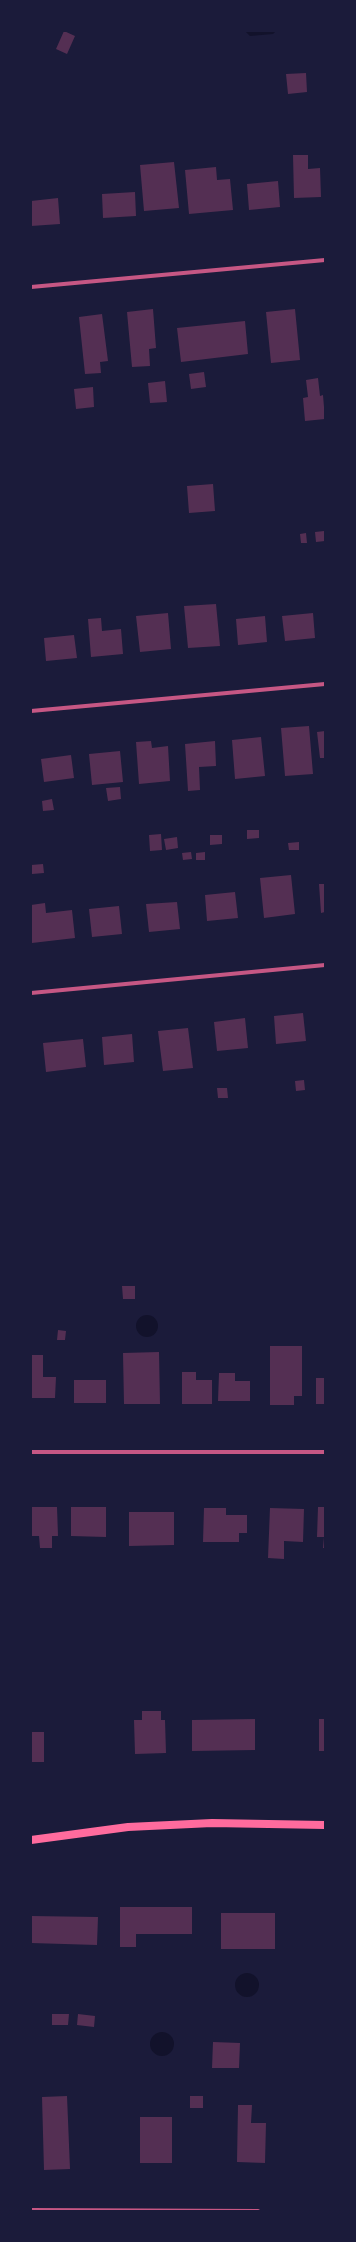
<!DOCTYPE html>
<html>
<head>
<meta charset="utf-8">
<style>
  body { margin:0 }
  #map { position:relative; width:356px; height:2242px; overflow:hidden; background:#1b1b3a; font-family:Manrope,sans-serif }
  canvas { display:block }
  .frame { position:absolute; inset:0; border:32px solid #1b1b3a; pointer-events:none }
</style>
</head>
<body>
<div id="map">
<canvas width="356" height="2242"></canvas>
<div class="frame"></div>
</div>
<script>
const context = document.querySelector('canvas').getContext('2d');
context.lineJoin = 'round';
function fill(path, color) { context.fillStyle = color; context.fill(path, 'evenodd'); }
const toPath = rows => new Path2D(rows.map(r => 'M' + r).join(''));
function trace(path, color, width, dash) { context.strokeStyle = color; context.lineWidth = width; context.lineCap = dash ? 'butt' : 'round'; context.setLineDash(dash || []); context.stroke(path); }
fill(toPath([
  [245,31,276,31,273,34,250,36],
  '136 1326a11 11 0 1 1 22 0a11 11 0 1 1-22 0Z',
  '235 1985a12 12 0 1 1 24 0a12 12 0 1 1-24 0Z',
  '150 2044a12 12 0 1 1 24 0a12 12 0 1 1-24 0Z'
]), '#12122b');
fill(toPath([
  [64,31,75,36,67,54,56,49],
  [306,73,307,92,288,94,286,74],
  [293,155,308,155,308,169,320,168,321,197,294,198],
  [174,162,179,208,144,211,140,165],
  [216,167,217,180,230,179,233,210,189,214,185,170],
  [278,181,280,207,249,210,247,184],
  [135,192,136,216,103,218,102,194],
  [58,198,60,224,31,226,31,201],
  [153,309,156,348,149,349,150,366,132,367,127,312],
  [295,309,300,360,271,363,266,312],
  [102,314,108,361,100,362,101,373,85,374,79,317],
  [245,321,248,354,181,362,177,328],
  [204,372,206,387,191,389,189,374],
  [318,378,320,396,323,395,325,419,305,421,303,398,308,397,306,380],
  [165,381,167,402,150,403,148,383],
  [93,387,94,407,76,409,74,389],
  [213,484,215,511,189,513,187,486],
  [324,531,325,541,316,542,315,532],
  [306,533,307,543,301,543,300,534],
  [216,604,220,646,188,648,184,606],
  [168,613,171,649,140,652,136,616],
  [313,613,315,638,285,641,282,616],
  [265,616,267,642,238,645,236,619],
  [101,618,102,631,121,629,123,654,91,657,88,619],
  [74,635,77,658,46,661,44,638],
  [309,726,313,774,285,776,281,728],
  [325,731,325,758,320,758,317,732],
  [261,737,265,776,235,779,232,740],
  [151,741,152,748,168,746,170,781,139,784,136,742],
  [215,741,216,766,199,767,200,790,188,791,185,744],
  [120,751,123,782,92,785,89,754],
  [71,755,74,778,44,782,41,759],
  [120,787,121,799,108,801,106,788],
  [52,799,54,810,43,811,42,801],
  [247,830,259,830,259,838,247,839],
  [161,834,162,850,150,851,149,835],
  [210,835,222,835,222,844,210,845],
  [177,837,178,848,166,850,164,839],
  [299,842,299,850,289,850,288,843],
  [191,852,192,859,183,860,182,853],
  [205,852,205,860,196,860,196,853],
  [43,864,44,873,32,874,31,865],
  [291,875,295,914,264,918,260,878],
  [319,884,325,884,325,912,321,913],
  [235,892,238,918,207,921,205,895],
  [177,902,180,929,149,932,146,904],
  [45,903,46,913,72,910,75,938,32,943,31,905],
  [119,906,122,934,92,937,89,909],
  [303,1013,306,1041,276,1044,274,1016],
  [245,1018,248,1048,217,1051,214,1022],
  [188,1028,193,1068,163,1071,158,1031],
  [132,1034,134,1062,104,1065,102,1037],
  [83,1039,86,1067,46,1072,43,1043],
  [304,1080,305,1090,296,1091,295,1081],
  [217,1088,227,1088,228,1098,218,1098],
  [122,1286,135,1286,135,1299,123,1299],
  [58,1330,66,1331,65,1340,57,1340],
  [270,1346,302,1346,302,1396,294,1396,294,1405,270,1405],
  [159,1352,160,1404,124,1404,123,1353],
  [31,1355,43,1355,43,1377,56,1377,55,1398,31,1398],
  [182,1372,196,1372,196,1380,212,1380,212,1404,182,1404],
  [219,1373,235,1373,235,1381,250,1381,250,1401,218,1401],
  [316,1378,325,1378,325,1404,316,1404],
  [74,1380,106,1380,106,1403,74,1403],
  [31,1507,57,1507,58,1536,52,1536,52,1548,40,1548,39,1536,31,1536],
  [71,1507,106,1507,106,1537,71,1536],
  [318,1507,325,1507,325,1548,323,1548,324,1537,317,1537],
  [204,1508,226,1508,226,1515,247,1515,247,1533,239,1533,239,1542,203,1542],
  [270,1508,304,1509,303,1542,284,1541,284,1559,268,1558],
  [129,1512,174,1512,174,1545,129,1546],
  [142,1711,161,1711,161,1720,165,1720,166,1753,135,1754,134,1720,142,1720],
  [255,1719,255,1750,192,1751,192,1720],
  [319,1719,325,1719,325,1751,319,1751],
  [31,1732,44,1732,44,1762,31,1762],
  [120,1907,192,1907,192,1934,136,1934,136,1947,120,1947],
  [221,1913,275,1913,275,1949,221,1949],
  [31,1916,98,1917,97,1945,31,1943],
  [52,2014,69,2014,68,2025,52,2025],
  [78,2014,95,2016,94,2027,77,2025],
  [213,2042,240,2043,239,2068,212,2068],
  [67,2096,70,2169,44,2170,42,2097],
  [190,2096,203,2096,203,2108,190,2108],
  [238,2105,252,2105,251,2123,266,2123,265,2163,237,2162],
  [140,2117,172,2117,172,2163,140,2163]
]), '#542f53');
trace(toPath([
  [31,287,325,260],
  [31,711,325,684],
  [31,993,325,965],
  [31,1452,325,1452],
  [31,2210,258,2211]
]), '#c65784', 4);
trace(toPath([
  [31,1840,128,1827,212,1823,325,1825]
]), '#ff6b9d', 8);
</script>
</body>
</html>
